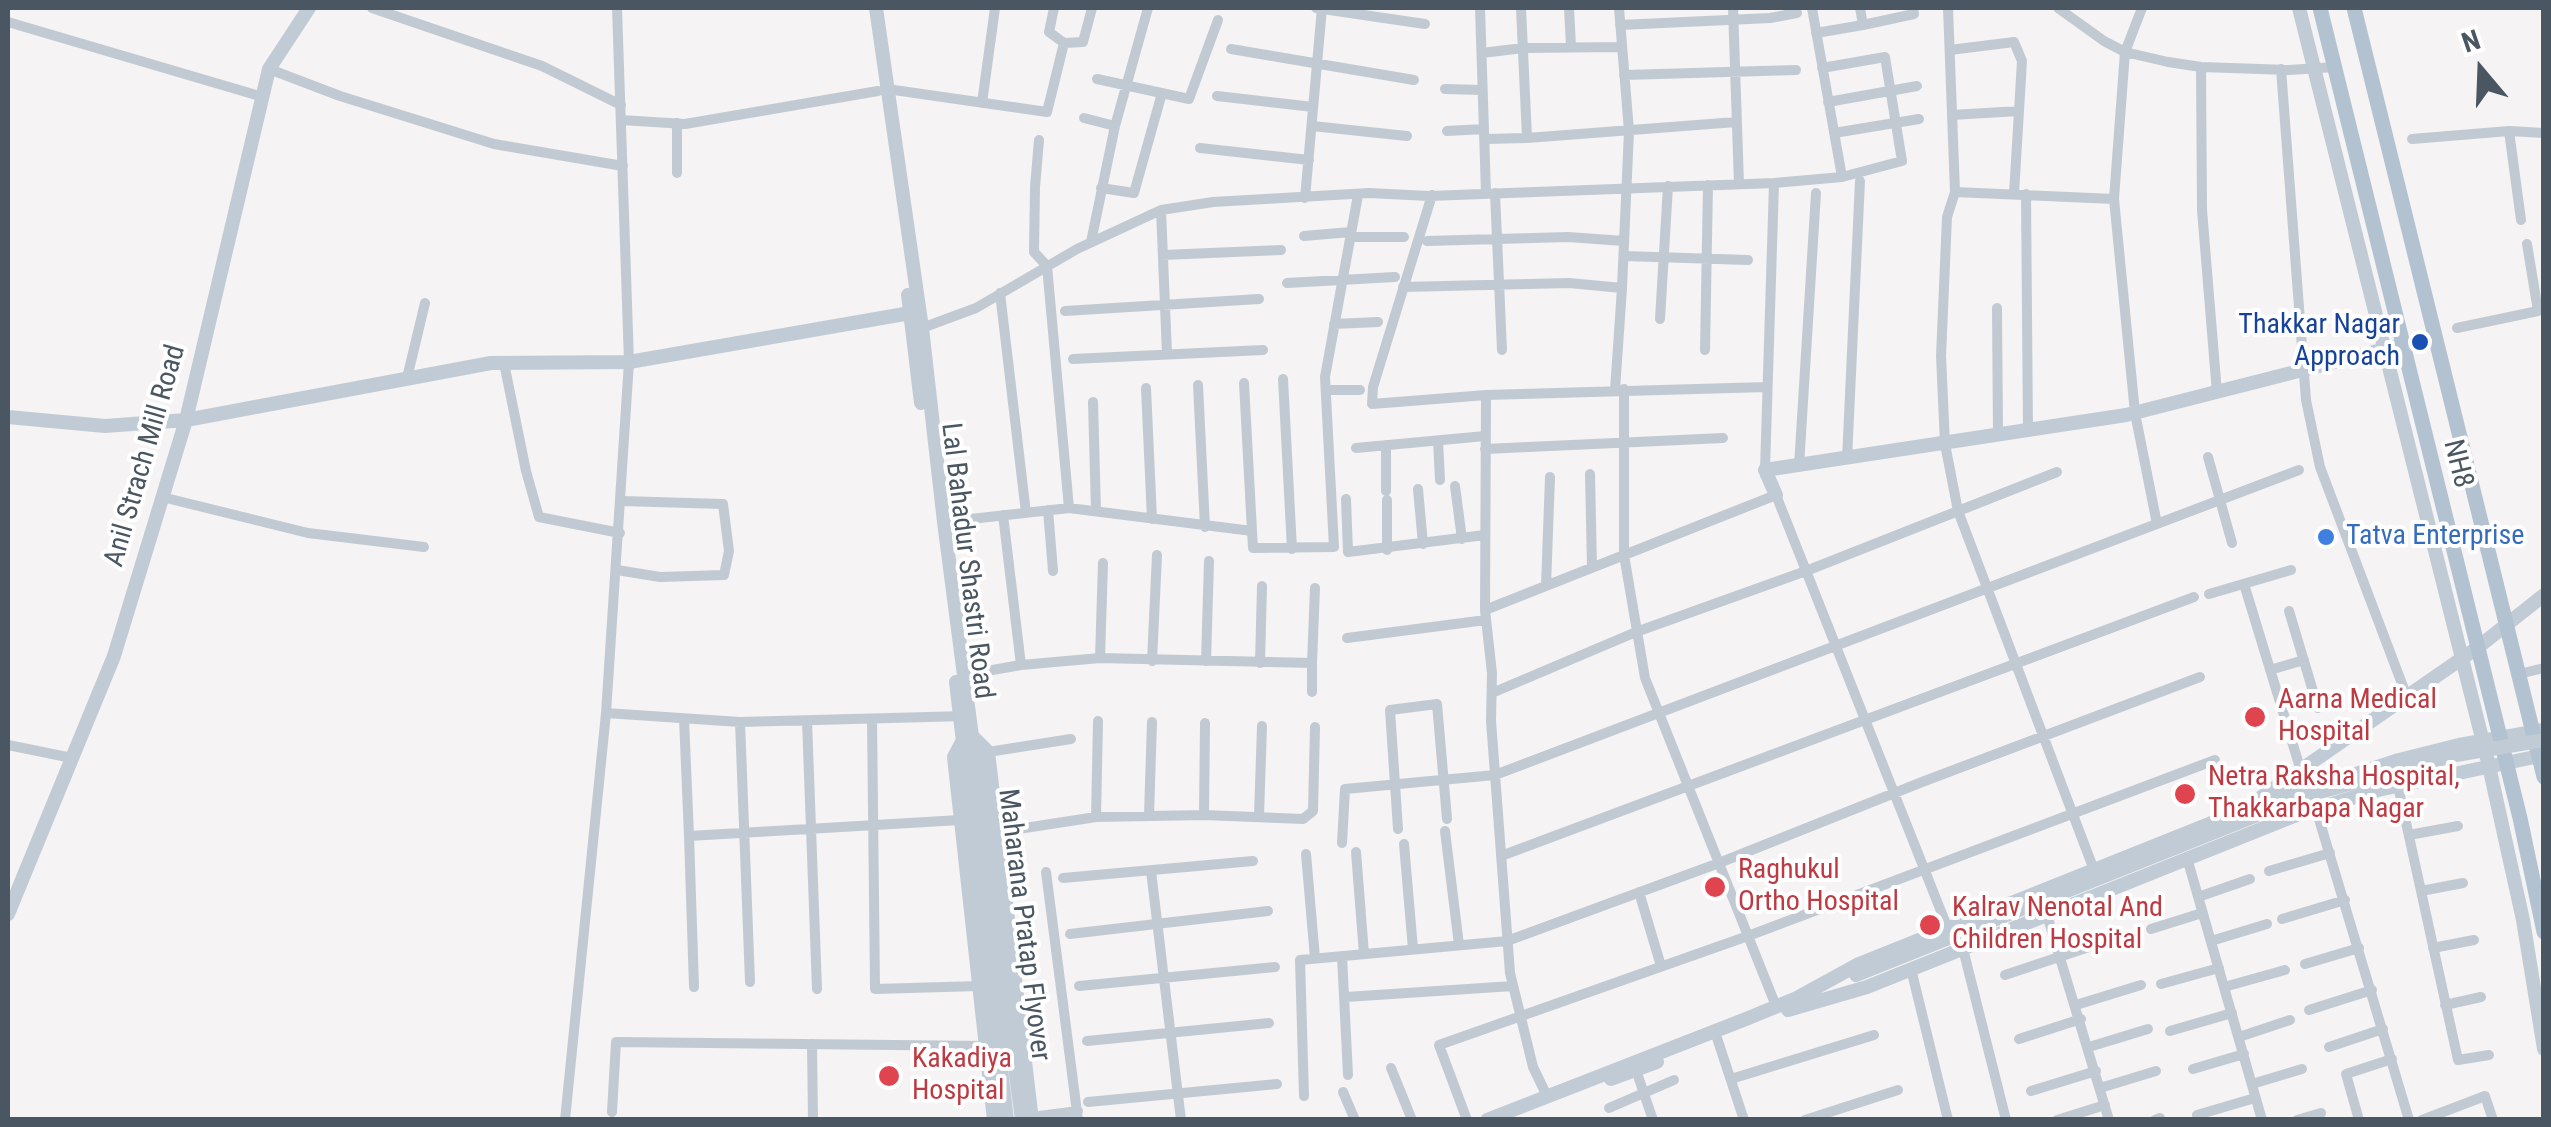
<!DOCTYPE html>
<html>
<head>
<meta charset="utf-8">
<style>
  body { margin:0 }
  #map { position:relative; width:2551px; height:1127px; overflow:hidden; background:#f5f3f3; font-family:"Roboto Condensed",sans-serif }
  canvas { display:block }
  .frame { position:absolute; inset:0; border:10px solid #4a5661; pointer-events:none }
  .north { position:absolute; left:2431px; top:20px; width:100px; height:100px; -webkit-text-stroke:8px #fff; paint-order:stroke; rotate:341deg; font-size:28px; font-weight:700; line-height:40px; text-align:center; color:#4a5661 }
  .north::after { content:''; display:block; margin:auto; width:35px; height:45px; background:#4a5661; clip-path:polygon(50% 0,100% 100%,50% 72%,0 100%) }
</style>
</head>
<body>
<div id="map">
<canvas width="2551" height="1127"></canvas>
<div class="frame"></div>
<div class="north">N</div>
</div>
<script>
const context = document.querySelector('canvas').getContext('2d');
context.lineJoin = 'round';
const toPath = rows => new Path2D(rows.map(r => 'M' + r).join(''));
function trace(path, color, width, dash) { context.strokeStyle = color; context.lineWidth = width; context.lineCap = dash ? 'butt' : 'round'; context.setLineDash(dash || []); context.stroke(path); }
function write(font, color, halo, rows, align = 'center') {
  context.font = font + ' "Roboto Condensed",sans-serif'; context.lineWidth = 8; context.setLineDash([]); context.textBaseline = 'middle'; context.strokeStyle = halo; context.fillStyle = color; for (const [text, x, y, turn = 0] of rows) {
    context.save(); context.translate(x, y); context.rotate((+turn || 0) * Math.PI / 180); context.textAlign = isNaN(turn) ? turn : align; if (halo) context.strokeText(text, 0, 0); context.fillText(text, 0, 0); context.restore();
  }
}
trace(toPath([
  [372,8,542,66,621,105],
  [1054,8,1049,32,1064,43,1083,42,1092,8],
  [1316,8,1425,24],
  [1480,8,1486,193],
  [1521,8,1527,138,1736,122],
  [1569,8,1571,46],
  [1619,8,1629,131,1622,288],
  [1733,8,1739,184],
  [1812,8,1842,177],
  [1948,8,1955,192,1947,217,1941,356,1945,444,1958,511,2094,870],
  [2058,8,2104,41,2125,52,2168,62,2201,67,2289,70,2335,67],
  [2142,8,2125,52,2114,199,2135,413,2157,524],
  [8,22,263,97],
  [1620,25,1770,18,1797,13],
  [1863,25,1914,14,1913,8],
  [1816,33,1863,25,1860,8],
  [1231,49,1414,80],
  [1950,50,2014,42,2022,61,2014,194],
  [1482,53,1523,48,1621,47],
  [2201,67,2202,210,2217,393],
  [269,69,340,96,494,144,623,166],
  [2281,69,2306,400,2320,467,2407,697],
  [1624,75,1796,70],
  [1097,79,1189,99,1218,20],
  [887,89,1047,112,1064,43],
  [1445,89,1482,90],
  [1217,96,1313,107],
  [1828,102,1917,86],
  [982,103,995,8],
  [1952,115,2019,111],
  [1084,118,1115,126],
  [621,120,685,124,878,91],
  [677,123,677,173],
  [1312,126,1407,136],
  [1447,131,1484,129],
  [2509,131,2521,220],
  [1834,133,1919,119],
  [1485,139,1527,138],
  [2412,139,2509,131,2544,133],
  [1039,140,1035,187,1034,252,1047,266,1069,508],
  [1200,148,1309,160],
  [1101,188,1134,193,1162,93],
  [1955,192,2114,199],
  [1495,193,1502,350],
  [2026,194,2028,431],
  [1432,195,1373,387,1372,404,1486,395,1767,387],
  [1305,198,1322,8],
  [1161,210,1167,354],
  [1304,236,1351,232],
  [1350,237,1404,237],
  [1427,241,1568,237,1624,241],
  [1091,242,1115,126,1148,8],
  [1163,255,1281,250],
  [1624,256,1748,260],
  [1287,283,1395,277],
  [1403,287,1569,283,1622,288,1615,390],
  [1000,293,1026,513],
  [1997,308,1998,435],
  [1065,311,1259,299],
  [1660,319,1668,186],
  [1334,324,1378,322],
  [922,328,976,308,1077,249,1161,210,1213,202,1369,193,1429,196,1774,183,1842,177,1902,161,1885,57,1822,68],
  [2457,328,2538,311,2527,244],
  [1705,350,1708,185],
  [1073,359,1263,350],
  [504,363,526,471,539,517,620,533],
  [407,378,425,303],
  [1283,379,1292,549],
  [1244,383,1252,531],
  [1198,385,1205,527],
  [1146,388,1152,519],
  [1624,389,1624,555,1645,678,1776,1006],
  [1326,390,1360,390],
  [1486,395,1485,610,1492,673,1491,721,1510,973,1533,1067,1546,1094],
  [1093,402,1096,511],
  [1438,441,1440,480],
  [1386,445,1386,491],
  [1356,448,1485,436],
  [1485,449,1723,438],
  [2208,457,2232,543],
  [1847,459,1860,181],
  [1799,466,1816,193],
  [1765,470,1774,183],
  [1590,474,1592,567],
  [1455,486,1462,539],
  [1418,489,1423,544],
  [162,497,308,533,424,547],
  [1346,499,1348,552,1485,535],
  [1387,500,1387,550],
  [1048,510,1053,571],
  [1003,515,1021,665],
  [944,522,1069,508,1252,531,1253,548,1334,547,1325,377,1358,195],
  [617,570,660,577,724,575,729,551,723,504,622,501],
  [2244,584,2301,771],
  [1546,586,1550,477],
  [2209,594,2291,570],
  [1485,610,1776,495,1948,929],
  [2289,611,2318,708],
  [1347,638,1486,620],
  [1100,658,1103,563],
  [1152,661,1157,555],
  [1206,661,1209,561],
  [1260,663,1262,586],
  [1312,663,1315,588],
  [2270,670,2304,660],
  [2519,674,2544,668],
  [964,675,1021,665,1100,658,1312,663,1312,692],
  [1492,693,1636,632,1806,571,2057,472],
  [606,713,629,362,617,8],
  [684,719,689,836],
  [872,719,875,989,980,986],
  [807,721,817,989],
  [740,722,750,982],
  [8,745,72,758],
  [988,752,1071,739],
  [2398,786,2458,1060,2489,1055],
  [2316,809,2409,1120],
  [1149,815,1152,722],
  [1204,815,1205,723],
  [1259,816,1262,726],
  [1096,817,1098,721],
  [1398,829,1390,710,1437,704,1447,819],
  [1445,831,1459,945],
  [999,832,1096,817,1204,815,1303,819,1313,811,1315,727],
  [2409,835,2458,826],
  [1342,843,1345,789,1495,775,2299,470],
  [1404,844,1413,949],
  [1356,852,1364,954],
  [1306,854,1315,958],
  [1501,856,2194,597],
  [2187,858,2262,1120],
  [1151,871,1181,1120],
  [2269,871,2330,853],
  [1046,872,1078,1120],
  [1063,878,1253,861],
  [2421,891,2463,883],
  [1639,892,1661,966],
  [2198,897,2250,879],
  [2047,915,2109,1120],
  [2282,919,2345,900],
  [2151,929,2202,913],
  [1070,934,1268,911],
  [2211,941,2267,924],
  [2433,948,2474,940],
  [1963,949,2006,1120],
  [1342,956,1348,1075],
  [2305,964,2359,948],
  [1911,969,1948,1120],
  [2005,975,2122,936],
  [2161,984,2219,968],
  [1079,986,1275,967],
  [694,987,689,836,960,820],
  [2224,987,2285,970],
  [1346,997,1513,986],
  [2076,1005,2141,985],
  [2445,1005,2481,997],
  [2309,1010,2372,990],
  [2170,1031,2232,1013],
  [2239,1037,2290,1020],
  [1717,1038,1744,1120],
  [2019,1039,2081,1019],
  [1087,1041,1269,1023],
  [812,1044,813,1120],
  [2089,1047,2148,1029],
  [2329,1047,2383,1029],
  [1391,1068,1412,1120],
  [2193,1069,2244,1054],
  [1636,1070,1653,1120],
  [1731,1079,1874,1035],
  [2252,1084,2302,1069],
  [2100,1088,2156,1071],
  [2031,1091,2096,1071],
  [1343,1092,1355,1120],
  [1304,1096,1300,960,1507,941,1719,863,1922,782,2200,677],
  [1088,1102,1277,1084],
  [1609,1108,1674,1080],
  [612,1112,616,1042,986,1046],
  [2197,1115,2255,1098],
  [1032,1117,1078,1111],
  [565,1120,606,713,740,722,965,716],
  [1467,1120,1439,1045,1748,936,2215,760],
  [1805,1120,1898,1090],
  [2057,1120,2105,1105],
  [2155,1120,2160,1118],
  [2297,1120,2321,1113],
  [2359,1120,2346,1074,2392,1059],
  [2422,1120,2485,1096,2493,1120]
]), '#c1cad2', 10);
trace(toPath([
  [876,8,922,328,944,522,1022,1120],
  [2299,8,2489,766,2523,920,2544,1049],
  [908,295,921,403],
  [8,417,105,426,186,420,491,363,629,362,916,312],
  [1776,495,1765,470,2126,415,2401,345],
  [956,682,1007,1120],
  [974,738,988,752,1032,1120],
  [963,740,954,757,994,1120],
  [2260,798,2477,648,2544,595],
  [8,914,114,656,186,420,269,69,309,8],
  [1788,1010,1867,987,2299,814,2378,790,2544,755],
  [1611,1079,1657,1062],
  [1487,1120,1746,1019,1797,998,1859,964,2239,812,2399,760,2459,745,2544,730]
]), '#c1cbd6', 14);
trace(toPath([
  [2320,8,2520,818,2544,932],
  [2354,8,2544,777]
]), '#b3c2d1', 15);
trace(toPath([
  [1856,975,2305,796,2456,755,2544,740]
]), '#c1cbd6', 14);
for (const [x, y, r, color] of [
  [2420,342,10,"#1a4fb4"],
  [2326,537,10,"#3f7fe0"],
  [2255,717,12,"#e0444e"],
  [2185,794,12,"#e0444e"],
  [1715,887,12,"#e0444e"],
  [1930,925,12,"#e0444e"],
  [889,1076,12,"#e0444e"]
]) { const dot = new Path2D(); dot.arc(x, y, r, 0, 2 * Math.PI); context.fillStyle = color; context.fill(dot); trace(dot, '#fff', 4); }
write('28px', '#164399', '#fff', [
  ["Thakkar Nagar",2400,326],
  ["Approach",2400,358]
], 'right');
write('28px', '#4a5661', '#fff', [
  ["Anil Strach Mill Road",146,456,-74],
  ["NH8",2457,464,76],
  ["Lal Bahadur Shastri Road",966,561,83],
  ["Maharana Pratap Flyover",1023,925,83]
]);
write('28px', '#366cbe', '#fff', [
  ["Tatva Enterprise",2346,537]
], 'left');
write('28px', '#be3a42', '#fff', [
  ["Aarna Medical",2278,701],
  ["Hospital",2278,733],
  ["Netra Raksha Hospital,",2208,778],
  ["Thakkarbapa Nagar",2208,810],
  ["Raghukul",1738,871],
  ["Ortho Hospital",1738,903],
  ["Kalrav Nenotal And",1952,909],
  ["Children Hospital",1952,941],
  ["Kakadiya",912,1060],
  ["Hospital",912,1092]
], 'left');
</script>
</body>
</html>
